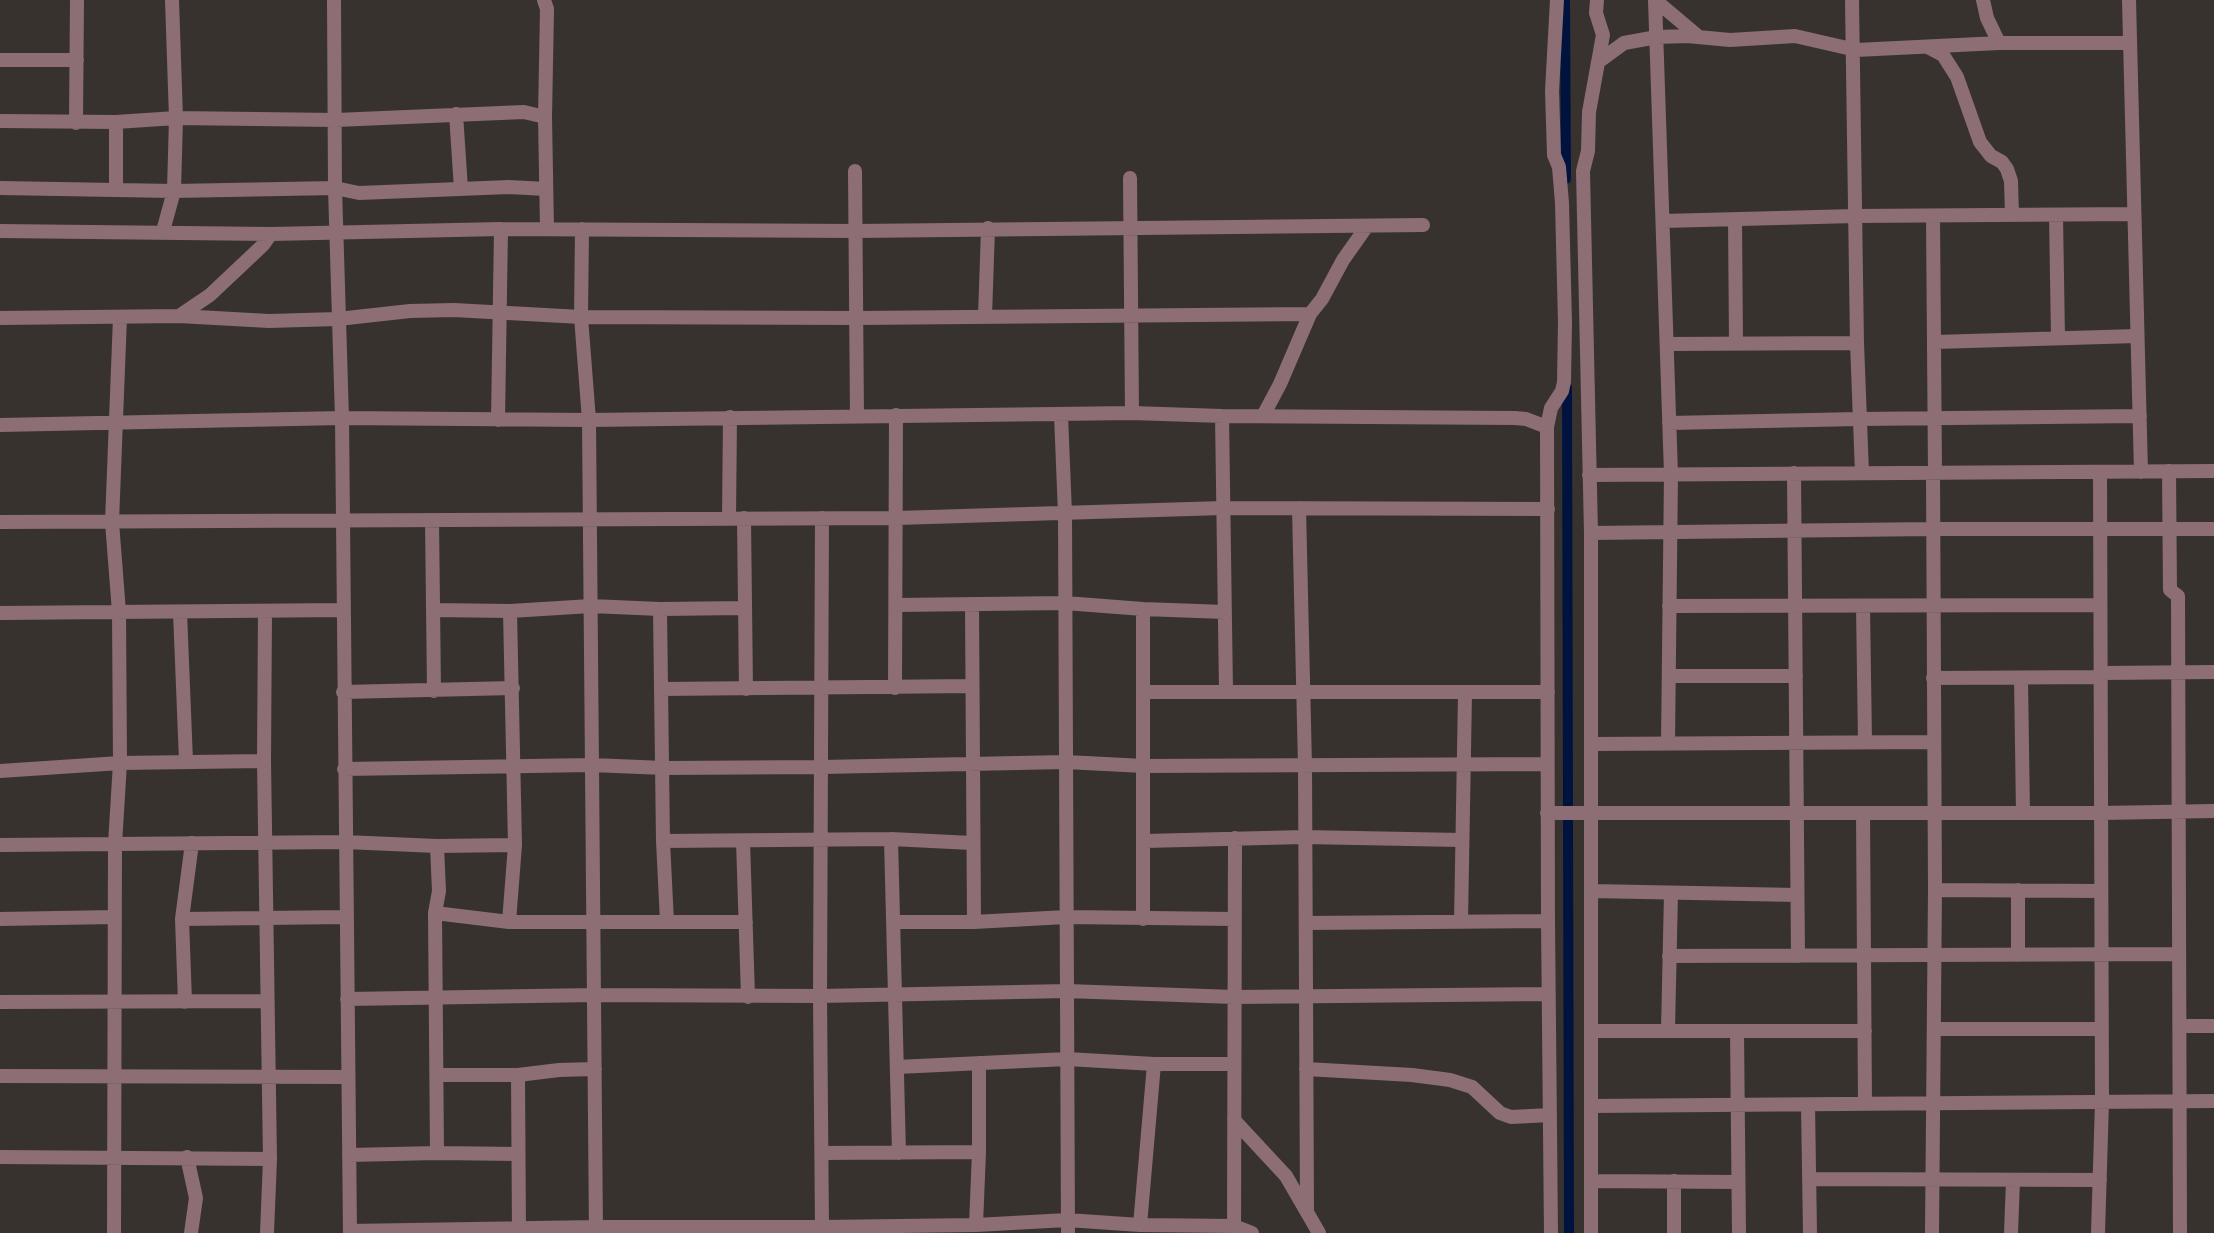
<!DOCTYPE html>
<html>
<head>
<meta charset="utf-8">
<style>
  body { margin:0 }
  canvas { display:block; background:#37322e }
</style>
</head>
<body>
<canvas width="2214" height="1233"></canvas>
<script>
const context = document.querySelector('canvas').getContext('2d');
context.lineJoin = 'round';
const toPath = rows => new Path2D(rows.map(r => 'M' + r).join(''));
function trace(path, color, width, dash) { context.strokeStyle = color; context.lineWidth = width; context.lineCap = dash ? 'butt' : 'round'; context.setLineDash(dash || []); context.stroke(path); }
trace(toPath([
  [1565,0,1566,179],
  [1567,387,1569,1233]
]), '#00133e', 10);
trace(toPath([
  [334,0,335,188,342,418,350,1233],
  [544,0,547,9,545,117,547,229],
  [1655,0,1671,474,1668,743],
  [1655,0,1699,37],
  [1852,0,1857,343,1862,473],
  [1983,0,1987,18,1999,43],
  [2129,0,2141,472],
  [1928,47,1943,55,1957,77,1980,142,1991,156,2002,162,2007,169,2011,181,2012,215],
  [0,60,77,60],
  [1598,62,1624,43,1657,37,1687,36,1730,40,1795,36,1856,50,1999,43,2130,43],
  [456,114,461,189],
  [0,121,116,122,176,118,336,120,524,112,545,117],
  [76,123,77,0],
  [855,171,857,416],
  [1130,178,1132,413],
  [0,188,174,191,335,188,359,193,509,187,546,189],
  [116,190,116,122],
  [2056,215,2058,338],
  [1933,217,1935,473],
  [1735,220,1736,343],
  [1663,221,1855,216,2134,214],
  [582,229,581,317,589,420,596,1233],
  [0,231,271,234,501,229,856,231,1423,225],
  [163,231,174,191,176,118,172,0],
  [179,316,210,295,263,245,271,234],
  [985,317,988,228],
  [0,318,179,316,269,321,338,319,410,311,454,310,581,317,857,318,1310,314],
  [1935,342,2137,336],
  [1667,344,1857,343],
  [1061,415,1065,514,1068,1233],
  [1222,416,1226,691],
  [1263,416,1280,384,1310,314,1322,299,1343,260,1367,226],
  [498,420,501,229],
  [1669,423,1859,419,2140,416],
  [0,425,342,418,589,420,1132,413,1222,416,1515,418,1526,419,1547,427],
  [2169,471,2170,590,2178,596,2180,1233],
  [1794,473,1798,956],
  [1589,475,2214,471],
  [1299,508,1305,766,1307,1212],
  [729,518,730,417],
  [744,518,746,689],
  [432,520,434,691],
  [0,522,897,518,1223,508,1548,509],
  [1591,533,1932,529,2214,529],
  [972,604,974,922],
  [896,605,1065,603,1143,609,1225,612],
  [1669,606,2100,605],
  [1863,606,1865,742],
  [660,609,663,841,667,922],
  [1143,609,1143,919],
  [434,610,510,611,591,606,660,609,744,608],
  [265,611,264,761,270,1159,267,1233],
  [180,612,186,761],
  [0,613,342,610],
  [2101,673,2214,672],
  [1669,676,1796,676],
  [1933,678,2101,677],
  [2021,678,2023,813],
  [895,688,896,415],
  [661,689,972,686],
  [343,692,513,688],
  [1143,692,1548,692],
  [1591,744,1934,742],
  [344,769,592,765,664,768,822,767,1066,762,1144,766,1547,764],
  [0,771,120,763,264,761],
  [1547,813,2101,813,2214,811],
  [1863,813,1865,1104],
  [891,839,899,1153],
  [663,841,891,839,972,843],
  [743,841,748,997],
  [1145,841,1304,837,1461,840],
  [0,845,345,842,437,846,515,845],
  [437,846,439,891,435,913,437,1153],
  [1935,890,2101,891],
  [2018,890,2018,955],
  [1591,891,1797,895],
  [435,913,509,922,746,922],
  [0,919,115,917],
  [182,919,346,917],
  [509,922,515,845,510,611],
  [894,922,974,922,1066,917,1234,919],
  [1461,922,1465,694],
  [1306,923,1548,921],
  [1669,956,2179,954],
  [347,999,594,995,820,996,1067,991,1234,997,1548,994],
  [0,1002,267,1001],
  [185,1002,182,919,192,843],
  [2180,1026,2214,1026],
  [1935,1029,2101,1029],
  [1668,1030,1671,893],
  [1591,1031,1865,1031],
  [1737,1031,1739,1233],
  [897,1067,1067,1059,1154,1064,1234,1064],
  [1306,1069,1412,1075,1450,1080,1472,1087,1500,1113,1511,1117,1550,1115],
  [437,1075,518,1075,559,1070,595,1069],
  [518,1075,519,1233],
  [0,1076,348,1077],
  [1808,1105,1810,1233],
  [1591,1106,2214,1101],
  [1234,1120,1286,1176,1319,1233],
  [822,1153,979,1152],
  [349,1155,437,1153,518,1154],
  [0,1157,270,1159],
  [187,1157,196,1198,191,1233],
  [1809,1179,2100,1180],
  [1591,1181,1738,1182],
  [1674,1181,1674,1233],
  [976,1225,979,1152,979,1063],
  [1140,1225,1154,1064],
  [822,1227,820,996,822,518],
  [350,1231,596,1227,822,1227,976,1225,1067,1220,1140,1225,1234,1226,1252,1233],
  [114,1233,115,844,120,763,119,612,112,522,120,317],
  [1234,1233,1235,838],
  [1551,1233,1548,921,1547,427,1551,408,1562,391,1564,382,1565,323,1562,203,1559,167,1554,155,1552,91,1557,0],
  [1591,1233,1591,533,1583,171,1588,151,1589,112,1603,35,1596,13,1597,0],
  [1932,1233,1935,890,1933,473],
  [2011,1233,2013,1180],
  [2098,1233,2102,1102,2100,472]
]), '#8c6e74', 14);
</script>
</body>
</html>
